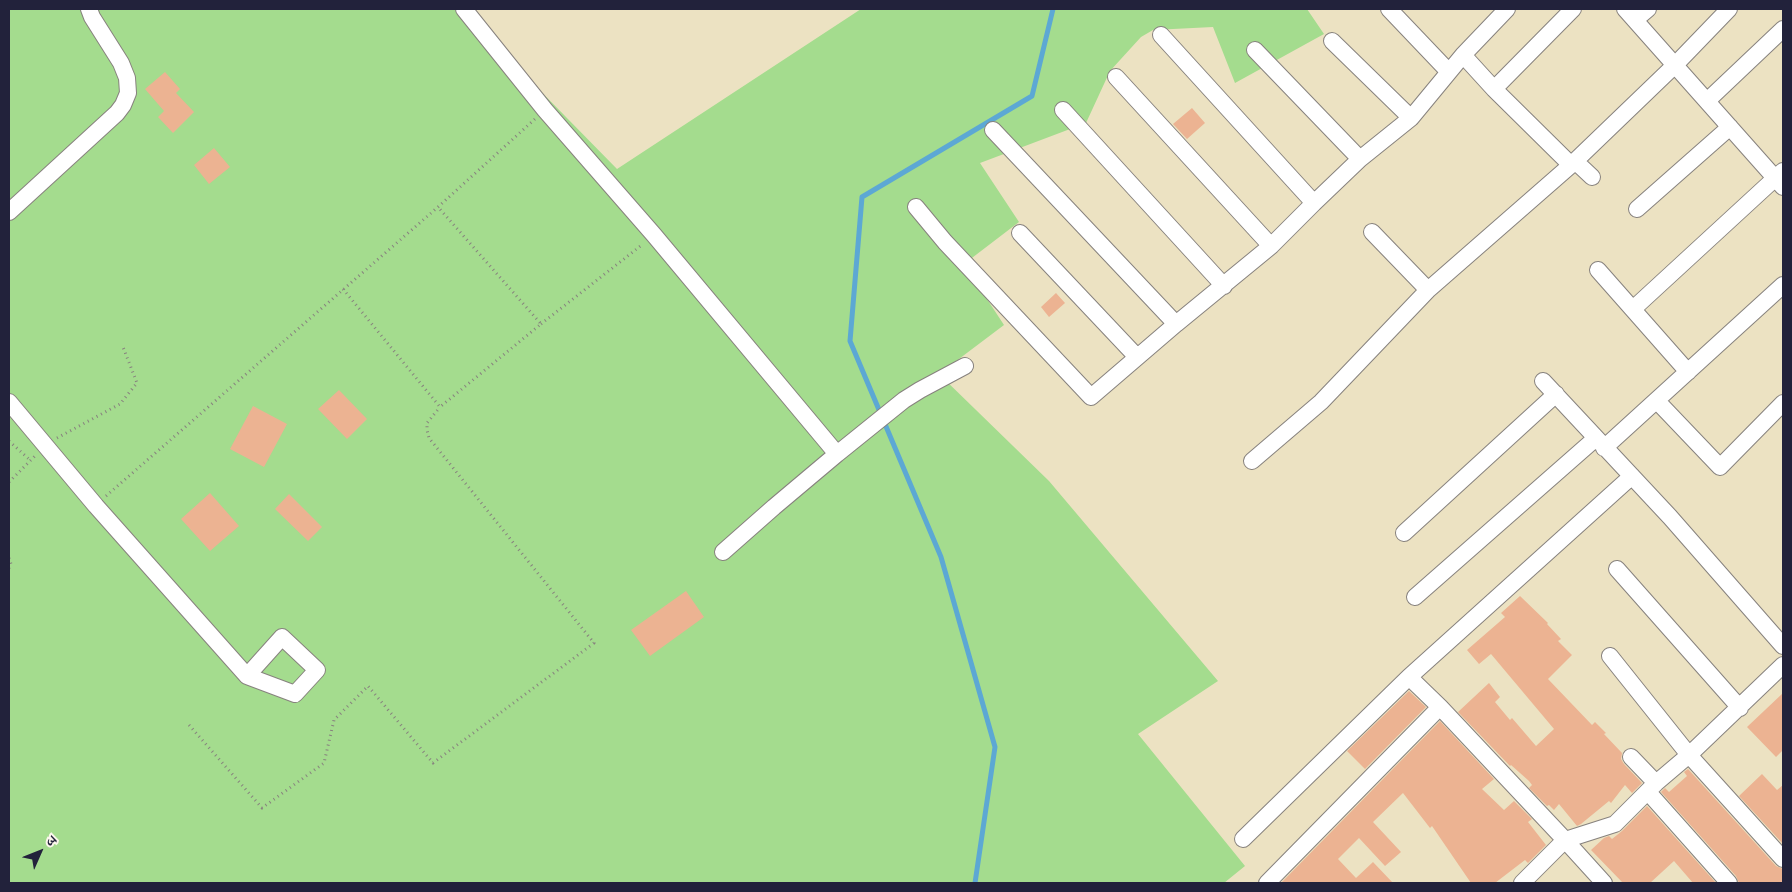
<!DOCTYPE html>
<html>
<head>
<meta charset="utf-8">
<style>
  body { margin:0 }
  #map { position:relative; width:1792px; height:892px; overflow:hidden; background:#ece2c2; font-family:"Libre Bodoni","Noto Serif Devanagari",serif }
  canvas { display:block }
  .frame { position:absolute; inset:0; border:10px solid #22223b; pointer-events:none }
  .north { position:absolute; left:15px; top:827px; width:50px; height:50px; -webkit-text-stroke:4px #fbf7ec; paint-order:stroke; rotate:46deg; font-size:14px; font-weight:700; line-height:20px; text-align:center; color:#22223b }
  .north::after { content:''; display:block; margin:auto; width:18px; height:22px; background:#22223b; clip-path:polygon(50% 0,100% 100%,50% 72%,0 100%) }
</style>
</head>
<body>
<div id="map">
<canvas width="1792" height="892"></canvas>
<div class="frame"></div>
<div class="north">उ</div>
</div>
<script>
const context = document.querySelector('canvas').getContext('2d');
context.lineJoin = 'round';
function fill(path, color) { context.fillStyle = color; context.fill(path, 'evenodd'); }
const toPath = rows => new Path2D(rows.map(r => 'M' + r).join(''));
function trace(path, color, width, dash) { context.strokeStyle = color; context.lineWidth = width; context.lineCap = dash ? 'butt' : 'round'; context.setLineDash(dash || []); context.stroke(path); }
fill(toPath([
  [9,9,460,9,617,169,861,9,1307,9,1324,34,1235,83,1213,27,1153,30,1141,37,1110,71,1086,123,980,163,1019,222,964,264,1004,325,939,374,1049,481,1218,681,1138,734,1245,866,1224,883,9,883]
]), '#a4dc8e');
trace(toPath([
  [975,883,995,747,941,557,850,341,862,197,1032,96,1053,9]
]), '#5ca8d4', 5);
fill(toPath([
  [165,72,180,89,176,93,194,112,173,133,158,117,164,111,145,89],
  [1192,108,1205,123,1187,139,1173,124],
  [214,148,230,167,209,184,194,165],
  [1056,293,1065,303,1049,317,1041,307],
  [339,390,367,419,347,439,318,409],
  [253,406,287,424,264,467,230,449],
  [210,493,239,526,210,551,181,519],
  [289,494,322,527,308,541,275,509],
  [686,591,704,617,650,656,631,630],
  [1520,596,1548,623,1547,624,1561,639,1558,641,1572,655,1548,679,1592,725,1595,722,1606,733,1604,734,1622,753,1621,759,1624,764,1642,783,1632,793,1625,785,1611,803,1609,801,1581,824,1577,826,1559,804,1554,810,1549,805,1547,806,1529,788,1532,785,1529,781,1511,765,1510,766,1458,712,1489,683,1500,697,1495,702,1510,720,1512,718,1536,746,1554,729,1491,654,1479,664,1467,650,1505,617,1501,613],
  [1409,691,1426,707,1365,769,1347,751],
  [1783,693,1783,750,1776,757,1747,727],
  [1440,721,1494,779,1482,789,1504,810,1514,801,1532,819,1528,822,1546,845,1528,863,1525,860,1495,883,1471,883,1432,826,1430,828,1403,793,1373,822,1401,852,1385,866,1359,838,1338,859,1356,878,1373,862,1393,883,1281,883],
  [1688,769,1776,866,1783,869,1783,883,1739,883,1736,876,1661,792,1665,788,1669,792,1687,776,1684,772],
  [1762,774,1777,790,1783,785,1783,844,1739,796],
  [1647,806,1716,883,1693,883,1674,861,1650,883,1623,883,1591,850,1604,838,1609,836,1612,839,1622,831]
]), '#ecb392');
const street = toPath([
  [464,9,545,110,654,235,837,454,774,507,723,552],
  [1389,9,1449,72],
  [1625,9,1783,187],
  [1635,20,1648,9],
  [1161,35,1314,203],
  [1332,41,1411,118],
  [1255,50,1360,159],
  [1463,55,1494,89,1571,165],
  [1116,77,1271,246],
  [1494,89,1573,9],
  [1707,101,1783,29],
  [1063,110,1224,286],
  [993,130,1176,324],
  [1575,161,1592,177],
  [916,207,945,242,1091,397,1176,324,1271,246,1314,203,1360,159,1411,118,1463,55,1507,9],
  [1637,209,1730,127],
  [9,212,117,113,123,105,128,93,127,78,121,63,92,17,89,9],
  [1372,232,1428,290],
  [1020,233,1137,357],
  [1598,270,1688,372],
  [1633,309,1783,171],
  [1543,381,1670,517,1783,646],
  [1657,401,1720,467,1783,403],
  [9,402,96,506,247,676,295,694,317,670,282,637,247,676],
  [1604,448,1783,285],
  [837,454,904,400,920,390,965,366],
  [1252,461,1321,402,1428,290,1571,165,1675,65,1729,9],
  [1404,533,1556,394],
  [1617,569,1740,708],
  [1415,597,1596,438],
  [1610,656,1689,755,1783,859],
  [1409,677,1440,707,1565,840,1604,883],
  [1631,757,1656,783],
  [1648,792,1729,883],
  [1243,839,1409,677,1632,476],
  [1267,883,1440,707],
  [1522,883,1565,840,1615,824,1656,783,1689,755,1783,665]
]);
trace(street, '#87827e', 18);
trace(toPath([
  [343,289,440,407,541,324,438,207],
  [541,324,643,244],
  [57,438,120,404,137,383,123,347],
  [9,441,30,460],
  [9,482,35,456],
  [106,496,438,207,535,119],
  [9,558,11,564,9,568],
  [189,725,262,808,324,763,334,720,368,686,433,763,594,643,429,438,427,430,427,423,440,407]
]), '#87827e', 3, [1, 4]);
trace(street, '#fff', 16);
</script>
</body>
</html>
